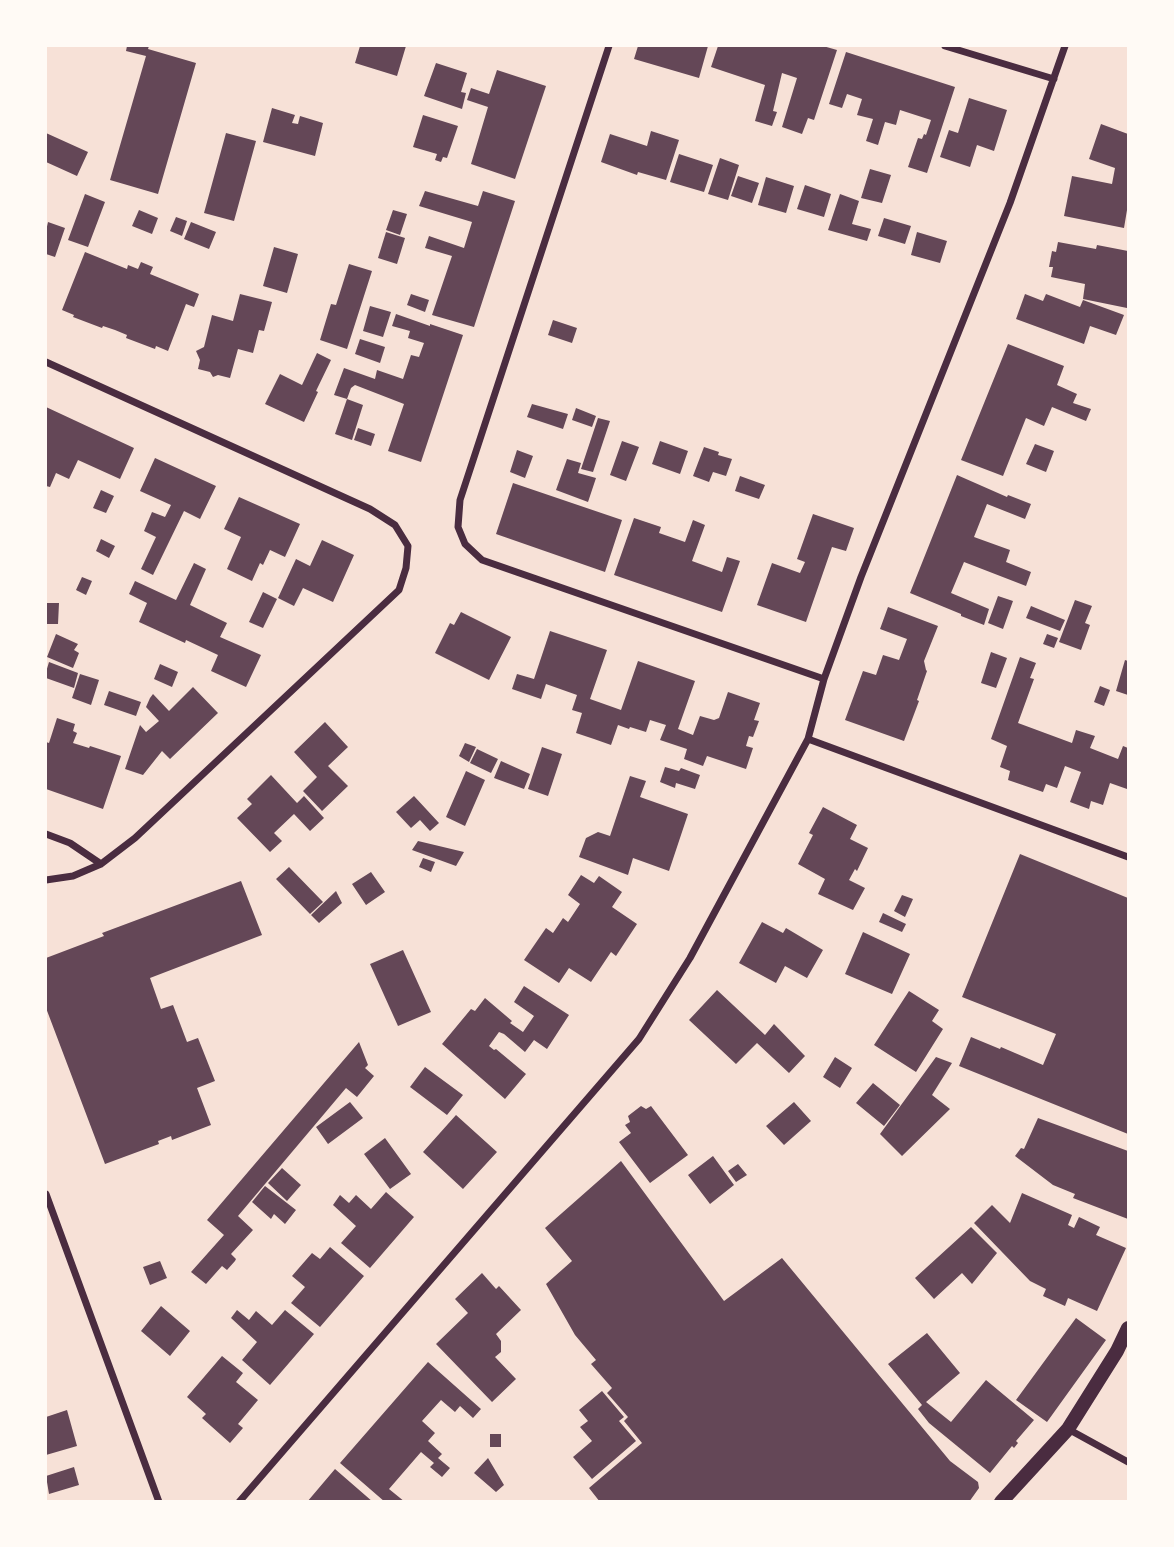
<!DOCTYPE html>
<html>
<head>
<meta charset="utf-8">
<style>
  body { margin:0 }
  #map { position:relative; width:1174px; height:1547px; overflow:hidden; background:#f7e1d7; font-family:"Source Sans 3",sans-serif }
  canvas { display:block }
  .frame { position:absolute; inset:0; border:47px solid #fffaf5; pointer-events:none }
</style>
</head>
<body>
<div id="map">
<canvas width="1174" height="1547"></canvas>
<div class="frame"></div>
</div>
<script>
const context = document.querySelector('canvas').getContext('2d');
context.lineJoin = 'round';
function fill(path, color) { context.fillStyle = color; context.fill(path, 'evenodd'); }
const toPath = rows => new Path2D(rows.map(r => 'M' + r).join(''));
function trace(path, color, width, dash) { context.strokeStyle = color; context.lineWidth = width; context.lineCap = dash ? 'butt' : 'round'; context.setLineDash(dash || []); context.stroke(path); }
fill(toPath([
  [127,46,149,46,148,49,196,63,158,194,110,180,146,56,126,51],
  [360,46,406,46,397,76,355,63],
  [638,46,708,46,699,78,634,59],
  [718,46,823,46,837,50,814,120,808,118,802,134,782,127,797,78,782,73,773,111,777,112,772,126,755,121,765,85,711,67],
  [846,52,955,87,927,173,908,167,918,138,922,139,924,134,926,135,931,120,900,110,896,125,885,122,878,145,866,141,873,119,857,115,862,99,847,94,842,108,829,104],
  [436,63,467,73,461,92,466,93,462,109,424,96],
  [497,70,546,86,515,179,471,164,488,107,467,100,471,88,489,94],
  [969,98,1007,110,994,151,977,145,970,167,940,157,949,130,958,133],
  [272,108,295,115,292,123,298,124,300,116,323,123,315,156,263,142],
  [423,115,458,126,447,158,443,157,441,162,435,160,437,154,413,147],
  [1101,124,1128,134,1128,204,1124,228,1064,216,1072,176,1112,184,1115,168,1089,159],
  [651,131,679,140,666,180,638,172,637,175,601,162,610,134,647,146],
  [46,133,88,152,77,176,46,162],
  [226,133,256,141,234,221,204,213],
  [679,154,713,165,704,192,670,182],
  [720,158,739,165,728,200,708,194],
  [870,169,891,175,882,203,861,198],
  [738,176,759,183,752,203,731,196],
  [766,177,794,186,786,213,758,205],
  [805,185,831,194,824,217,797,209],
  [425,191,478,206,483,191,515,201,474,327,432,315,452,256,425,248,429,236,464,248,472,222,419,206],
  [85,194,105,202,88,247,68,240],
  [840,194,859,201,852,224,871,229,867,241,828,230],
  [139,210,158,218,152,234,132,226],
  [393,210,407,214,400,235,386,230],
  [176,217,187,221,182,236,170,231],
  [884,218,911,226,905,244,878,236],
  [48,222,65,228,55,257,46,254,46,231],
  [191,222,216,232,209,249,184,239],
  [386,232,405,238,397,264,378,258],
  [917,232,947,241,940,263,911,255],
  [1058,242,1096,249,1097,245,1128,251,1128,299,1127,308,1083,299,1085,284,1051,277,1053,267,1049,267,1052,251,1056,252],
  [274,247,298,254,287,293,263,286],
  [85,252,127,269,128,265,138,269,141,262,153,267,150,274,199,294,194,307,186,304,168,351,156,346,155,349,126,338,127,335,115,330,103,326,102,328,73,317,74,315,62,310],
  [349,264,372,271,347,349,320,340,331,304,336,305],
  [240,294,272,302,264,331,259,330,253,353,238,349,230,378,218,375,213,377,210,372,198,369,200,360,196,351,204,347,212,315,233,321],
  [411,294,429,300,425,312,407,305],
  [1025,294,1043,301,1046,294,1080,307,1083,300,1124,315,1116,335,1090,326,1084,344,1016,319],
  [370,306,391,312,383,337,363,331],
  [396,314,430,326,430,324,463,335,421,462,388,451,404,404,355,385,351,388,347,399,334,395,344,368,375,379,377,370,403,379,411,355,419,357,424,343,408,338,410,331,392,326],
  [553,320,577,328,572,343,548,335],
  [360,339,385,347,380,363,355,354],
  [1008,344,1064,366,1057,385,1077,394,1073,403,1091,409,1086,421,1052,407,1044,426,1026,418,1003,476,961,460],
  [317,353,331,360,316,391,318,392,304,422,265,404,280,374,302,385],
  [347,399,363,405,352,440,335,434],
  [532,404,568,414,563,429,527,417],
  [46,407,134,448,120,479,78,460,69,479,56,473,50,487,46,486],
  [576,408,596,416,592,427,572,420],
  [598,418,610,421,593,472,581,469],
  [358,428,375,434,371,446,354,440],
  [622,441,639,447,626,481,610,475],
  [660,441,688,451,680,474,652,464],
  [1035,444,1054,451,1046,472,1026,464],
  [704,447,719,452,718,455,732,459,726,476,713,472,709,482,693,476],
  [517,450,533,456,525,478,510,472],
  [155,458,216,486,200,519,184,511,153,575,141,569,156,537,144,531,152,512,165,517,171,505,140,491],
  [567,459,581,463,578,473,596,478,588,502,556,490],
  [957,475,1007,497,1008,495,1031,504,1025,519,987,504,974,537,1010,550,1006,562,1031,572,1026,586,964,562,951,593,989,609,984,625,961,616,961,614,910,593],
  [740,476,765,485,759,499,735,491],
  [513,483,622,520,605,572,496,534],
  [101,490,114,496,106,513,93,508],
  [239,497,300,524,285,557,270,550,263,565,260,563,252,581,227,569,241,537,224,529],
  [813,514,854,528,846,551,832,547,806,622,757,605,772,563,800,573,805,562,797,559],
  [634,518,661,527,659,533,685,542,693,520,705,525,692,561,722,572,727,557,740,561,722,612,614,575],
  [101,539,115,546,109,558,96,551],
  [322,540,354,555,333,602,303,588,294,606,278,598,296,559,310,566],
  [194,563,206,569,190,605,227,623,220,637,261,655,246,687,211,671,218,655,186,640,185,643,139,622,147,603,129,594,135,581,176,600],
  [82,577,92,581,86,595,76,590],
  [263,592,277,599,263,628,249,622],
  [998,596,1013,601,1003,629,988,623],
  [1075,600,1092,606,1085,623,1090,625,1081,650,1059,642],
  [46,603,59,603,58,624,46,624],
  [1031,606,1065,620,1060,631,1026,618],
  [888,607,938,626,924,661,926,670,927,671,917,700,919,701,904,741,845,720,863,671,876,675,883,655,899,660,907,639,880,629],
  [461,612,511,637,489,680,435,653,450,623,454,625],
  [550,631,607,650,590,699,621,710,638,661,695,681,678,729,693,735,700,716,714,720,719,718,728,692,760,703,754,720,759,721,753,737,749,736,746,746,753,748,746,769,707,756,703,766,684,759,687,749,660,740,666,725,650,720,646,732,630,727,629,729,618,725,611,745,594,739,576,733,582,713,572,710,577,695,546,684,541,699,512,689,517,674,534,679],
  [56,634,78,644,74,650,79,653,73,668,47,657],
  [1047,634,1058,638,1054,648,1043,644],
  [991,652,1007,658,996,688,981,683],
  [1020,657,1036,663,1030,678,1034,679,1018,723,1072,743,1076,730,1095,736,1090,748,1118,759,1123,746,1128,748,1128,785,1127,789,1110,783,1103,805,1091,801,1089,809,1070,802,1081,772,1065,766,1057,788,1046,784,1043,792,1008,780,1010,771,1000,767,1007,746,991,739],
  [1125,660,1128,661,1128,695,1116,691],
  [49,662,78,673,74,688,46,678,46,672],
  [160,664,178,672,172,687,154,679],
  [80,674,99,680,91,705,72,698],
  [1100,686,1110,690,1104,706,1094,702],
  [193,687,218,713,170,759,162,751,143,775,125,769,140,725,146,732,159,721,146,707,150,698,153,694,169,711],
  [109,691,141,702,136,716,104,705],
  [57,718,75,724,73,731,77,733,73,743,89,748,90,746,121,756,103,809,46,789,46,742,49,743],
  [325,722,348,747,328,766,348,786,322,811,303,791,317,777,294,752],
  [465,743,476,747,469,762,459,756],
  [542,747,562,754,548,796,528,789],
  [477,749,498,759,491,773,470,763],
  [501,761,530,774,524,789,494,778],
  [665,767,679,771,681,768,700,775,695,789,676,783,675,788,660,782],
  [466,771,485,780,465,826,446,817],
  [271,775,297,803,304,796,324,818,310,831,294,814,274,833,282,841,270,852,237,818,252,804,247,799],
  [630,776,646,781,640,797,688,814,669,871,633,858,628,875,579,857,586,838,598,832,610,836],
  [414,796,439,823,430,831,420,820,411,828,396,812],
  [823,807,857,825,850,839,868,848,857,871,855,869,849,880,865,888,853,910,818,894,825,879,798,864,813,835,809,833],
  [418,841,464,852,456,866,412,850],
  [1020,854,1128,898,1128,1134,959,1066,971,1037,1000,1049,1001,1047,1043,1065,1056,1034,962,997],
  [423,858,435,862,431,872,419,867],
  [289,867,323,902,310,914,276,879],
  [371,872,385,892,366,905,352,884],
  [581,875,594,883,599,876,622,892,612,907,637,924,616,956,611,952,591,982,569,968,559,983,524,960,546,928,553,933,563,918,568,922,580,904,568,895],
  [241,881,262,935,150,978,161,1009,173,1005,187,1042,198,1038,215,1081,197,1088,211,1125,172,1140,171,1136,158,1141,159,1144,105,1164,46,1008,46,958,104,936,102,933],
  [336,891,342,903,319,923,311,915],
  [902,895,913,899,905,917,894,911],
  [883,913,906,924,902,932,879,922],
  [762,922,783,933,786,928,823,950,807,978,785,966,776,983,739,963],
  [863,932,910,954,892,994,845,974],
  [403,950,431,1012,398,1026,370,964],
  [524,986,569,1015,547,1049,534,1040,525,1052,504,1034,499,1032,489,1046,494,1050,496,1049,526,1074,505,1099,442,1044,471,1009,475,1011,485,998,512,1021,510,1023,523,1032,534,1016,514,1002],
  [717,990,765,1035,774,1024,805,1056,789,1073,757,1043,736,1064,689,1020],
  [909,991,939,1010,932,1021,943,1029,916,1072,874,1045],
  [359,1042,368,1065,365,1068,374,1076,357,1097,346,1088,238,1216,253,1230,231,1254,236,1259,235,1261,227,1270,222,1266,206,1284,191,1272,224,1235,207,1220],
  [835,1057,852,1068,840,1088,823,1077],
  [936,1057,952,1063,932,1095,950,1109,902,1156,880,1134],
  [425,1067,463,1095,447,1115,410,1087],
  [873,1083,900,1105,884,1126,856,1103],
  [350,1102,363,1118,328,1144,316,1127],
  [794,1102,811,1121,784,1145,766,1126],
  [641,1106,646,1109,651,1106,688,1155,650,1183,619,1142,631,1133,625,1125,630,1122,628,1116],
  [456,1115,497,1152,463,1189,423,1152],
  [1038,1118,1128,1151,1128,1219,1073,1198,1075,1194,1053,1185,1015,1156,1021,1148,1024,1149],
  [385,1138,411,1174,390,1189,364,1154],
  [713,1156,734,1185,710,1204,688,1175],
  [621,1161,724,1301,782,1258,950,1461,978,1482,979,1488,969,1502,600,1502,589,1488,642,1443,624,1421,628,1417,607,1393,612,1388,591,1364,596,1360,575,1335,546,1284,572,1261,545,1228],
  [738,1164,747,1175,736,1182,728,1171],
  [282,1168,301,1185,287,1201,268,1183],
  [265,1186,296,1210,285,1224,274,1214,271,1219,252,1202],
  [386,1192,414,1217,370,1268,341,1243,356,1226,333,1205,340,1195,349,1203,356,1195,371,1209],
  [1022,1193,1072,1215,1068,1225,1074,1228,1079,1217,1100,1227,1096,1235,1126,1248,1097,1311,1068,1298,1065,1306,1043,1296,1046,1289,1030,1281,974,1223,992,1205,1010,1223],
  [971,1227,997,1253,972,1284,962,1273,934,1299,915,1278],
  [330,1247,364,1276,320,1327,291,1303,305,1287,292,1276,312,1253,320,1259],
  [160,1261,167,1278,150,1285,143,1267],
  [482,1273,496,1289,499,1286,521,1310,496,1334,501,1341,501,1352,495,1357,516,1379,492,1402,436,1344,468,1313,455,1299],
  [161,1306,190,1331,170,1356,141,1331],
  [237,1310,249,1320,256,1311,272,1325,285,1310,314,1334,270,1385,242,1360,257,1342,231,1318],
  [1076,1318,1106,1340,1047,1422,1016,1400],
  [927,1333,960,1373,926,1402,951,1422,986,1380,1034,1420,1016,1441,1018,1443,1014,1448,1012,1446,990,1473,929,1423,918,1409,922,1405,888,1364],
  [222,1356,243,1373,236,1382,258,1400,238,1424,243,1428,230,1443,202,1418,206,1414,187,1397],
  [428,1362,481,1409,473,1418,460,1406,455,1412,441,1400,422,1421,435,1433,428,1441,442,1454,438,1458,450,1468,442,1477,430,1467,434,1463,421,1452,389,1489,405,1502,385,1502,340,1463],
  [602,1391,624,1417,619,1421,636,1441,592,1479,573,1457,592,1441,580,1427,588,1421,579,1410],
  [67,1410,77,1446,46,1455,46,1417],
  [490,1434,501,1434,501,1447,490,1447],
  [488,1458,504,1485,496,1492,474,1473],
  [74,1467,79,1485,49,1494,46,1476],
  [335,1469,373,1502,307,1502]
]), '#644757');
trace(toPath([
  [609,46,460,500,458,527,465,544,482,560,824,679],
  [945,46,1054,79],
  [46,362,370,509,395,525,408,546,406,568,399,590,135,838,101,864,73,876,46,880],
  [808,739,1128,857],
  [46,834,70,843,101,864],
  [46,1194,159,1502],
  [1068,1429,1128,1462],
  [239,1502,639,1039,690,958,808,739,824,679,861,577,1010,203,1065,46]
]), '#4a2c40', 7);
trace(toPath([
  [1001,1502,1068,1429,1117,1351,1128,1328]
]), '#4a2c40', 14);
</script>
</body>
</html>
